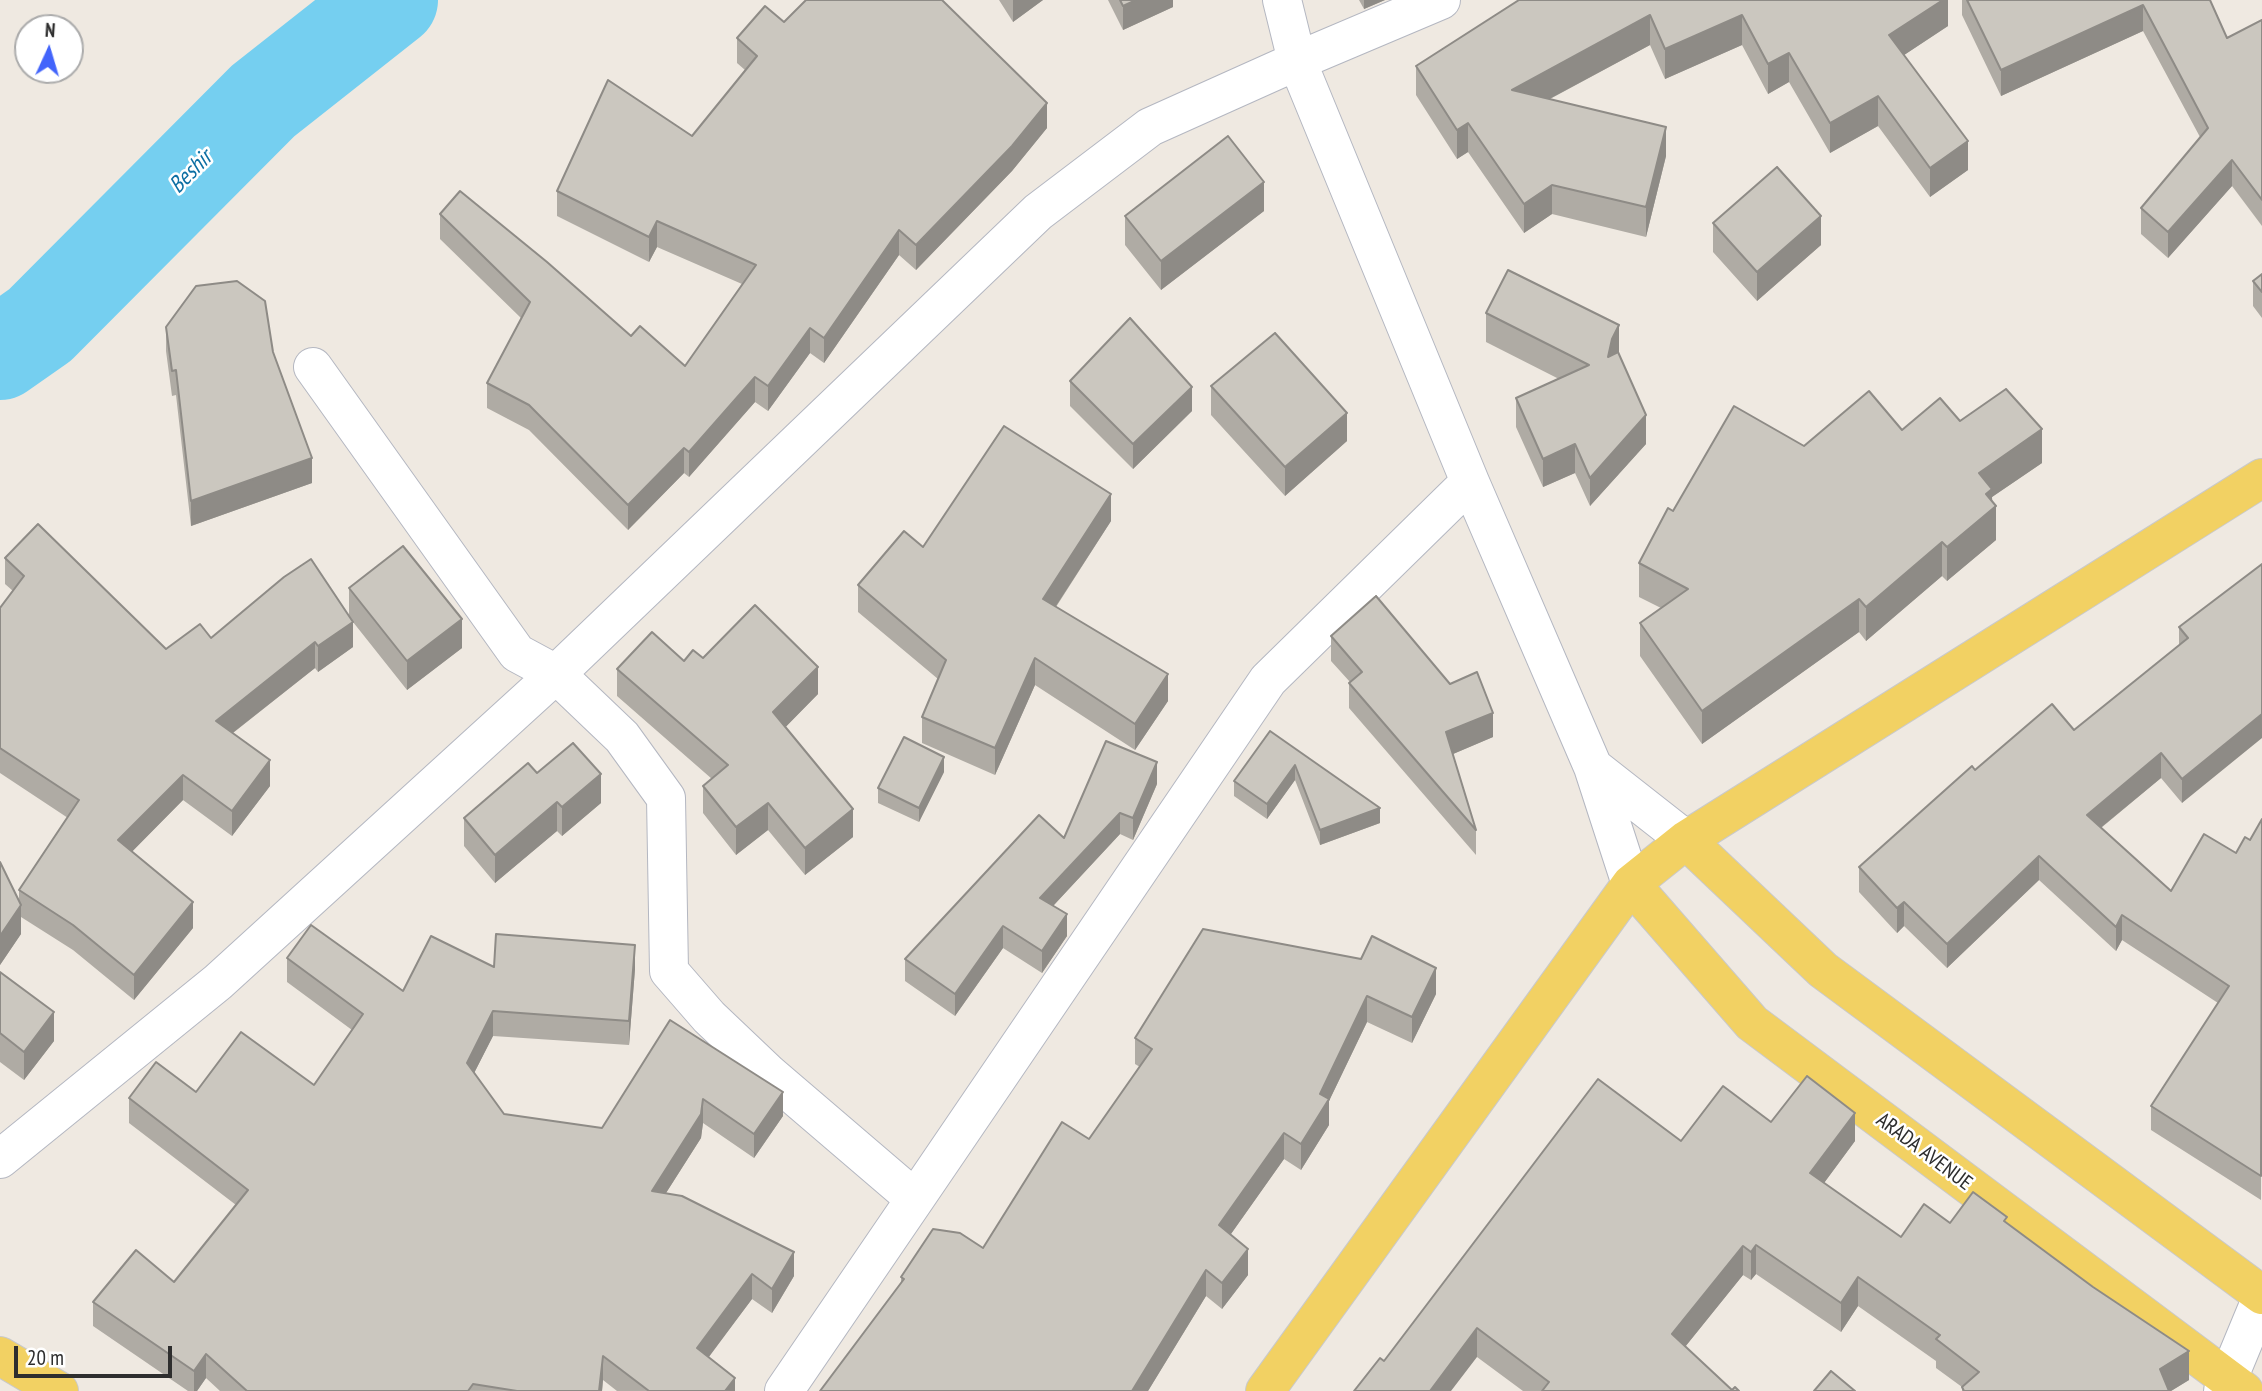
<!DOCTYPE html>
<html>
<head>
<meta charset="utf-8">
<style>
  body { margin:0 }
  #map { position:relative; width:2262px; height:1391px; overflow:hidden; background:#efe9e1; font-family:"PT Sans Narrow",sans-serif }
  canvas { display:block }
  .north { position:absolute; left:14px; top:14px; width:70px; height:70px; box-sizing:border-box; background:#fff; border:2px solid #ababab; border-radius:50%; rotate:4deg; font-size:19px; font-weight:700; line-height:28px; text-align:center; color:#2e2e2e }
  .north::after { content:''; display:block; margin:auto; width:24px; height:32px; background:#4264fb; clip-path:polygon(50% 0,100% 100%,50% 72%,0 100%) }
  .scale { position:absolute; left:14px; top:1346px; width:158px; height:32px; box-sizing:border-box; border:4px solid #2e2e2e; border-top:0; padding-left:9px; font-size:21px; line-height:24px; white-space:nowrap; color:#2e2e2e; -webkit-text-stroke:5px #fff; paint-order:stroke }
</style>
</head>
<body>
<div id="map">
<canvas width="2262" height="1391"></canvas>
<div class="north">N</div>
<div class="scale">20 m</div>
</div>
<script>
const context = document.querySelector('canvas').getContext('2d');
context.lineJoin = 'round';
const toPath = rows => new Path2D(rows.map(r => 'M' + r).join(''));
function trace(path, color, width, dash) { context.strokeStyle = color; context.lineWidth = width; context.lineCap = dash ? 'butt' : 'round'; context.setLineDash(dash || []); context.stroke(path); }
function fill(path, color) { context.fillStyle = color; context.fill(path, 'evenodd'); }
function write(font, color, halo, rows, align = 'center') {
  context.font = font + ' "PT Sans Narrow",sans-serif'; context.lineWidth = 5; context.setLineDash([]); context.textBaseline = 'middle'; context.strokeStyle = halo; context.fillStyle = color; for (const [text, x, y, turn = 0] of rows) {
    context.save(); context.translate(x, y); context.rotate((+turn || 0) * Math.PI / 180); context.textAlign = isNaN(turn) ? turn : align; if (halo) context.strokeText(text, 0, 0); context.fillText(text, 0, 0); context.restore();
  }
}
trace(toPath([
  [0,353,40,325,263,101,391,0]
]), '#75cff0', 94);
const minor = toPath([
  [1282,0,1297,61,1470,482,1593,767,1631,884],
  [313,367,517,653,556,674,622,737,666,798,669,971,709,1017,769,1074,915,1199,784,1391],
  [1593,767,1686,840],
  [0,1159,218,982,556,674,1038,212,1150,127,1297,61,1441,0],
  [915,1199,1268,680,1470,482],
  [2223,1391,2262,1297]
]);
const major = toPath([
  [1686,840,1823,970,2262,1295],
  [1631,884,1752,1023,2244,1391],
  [0,1356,59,1391],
  [1265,1391,1631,884,1686,840,2262,478]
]);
trace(minor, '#b4b7c1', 40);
trace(major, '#c9c9c9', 40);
trace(minor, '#fff', 38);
trace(major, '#f2d163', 38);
fill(toPath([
  [999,0,1043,0,1013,22],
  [1108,0,1173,0,1173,7,1123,30],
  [1359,0,1385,0,1364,9],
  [1519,0,1948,0,1948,26,1904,55,1968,170,1930,197,1878,126,1830,153,1789,82,1768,94,1742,45,1665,79,1650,45,1550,99,1666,156,1646,237,1552,214,1524,233,1468,152,1457,159,1416,95,1416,66],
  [1962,0,2210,0,2227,38,2262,20,2262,226,2232,186,2168,258,2141,234,2141,208,2200,137,2143,31,2001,96,1962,15],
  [784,22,1047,128,1012,171,916,270,899,255,824,363,810,353,768,411,755,402,689,477,684,473,628,530,529,430,487,408,487,383,522,319,440,239,440,214,631,336,685,366,742,284,657,247,649,262,557,216,557,191,692,136,745,70,737,63,737,38],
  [1264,211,1161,290,1125,245,1125,216],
  [1713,223,1821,245,1757,301,1713,252],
  [2262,274,2262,318,2253,306,2253,281],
  [1486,313,1619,354,1646,444,1590,506,1575,473,1543,487,1516,427,1516,398,1559,379,1486,342],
  [166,327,312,483,191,526,176,395,172,396,166,351],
  [1070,381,1192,411,1133,469,1070,406],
  [1211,386,1347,441,1285,496,1211,415],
  [1960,421,2042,463,1992,497,1996,540,1947,581,1942,576,1866,641,1859,632,1702,744,1640,656,1640,623,1661,608,1639,597,1639,563,1673,511,1804,446],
  [1111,521,1056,607,1168,701,1135,750,1035,685,995,775,922,743,922,717,938,679,858,612,858,585,923,547],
  [5,558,166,649,211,638,349,616,349,588,462,648,407,690,353,622,353,647,318,672,315,668,233,733,270,786,232,836,183,800,131,852,193,928,134,1000,73,950,21,917,21,934,0,965,0,862,19,901,19,890,68,818,0,773,0,608,13,591,5,584],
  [2262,564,2182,803,2161,778,2101,828,2171,891,2236,853,2250,840,2262,819,2261,1200,2151,1130,2151,1106,2218,1003,2122,940,2116,951,2039,880,1947,968,1904,926,1897,933,1859,892,1859,867,1975,770,2074,730,2179,645,2179,627],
  [1331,636,1493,737,1453,754,1476,830,1476,855,1349,708,1349,683,1350,682,1331,661],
  [703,658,818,694,785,727,853,837,805,875,768,830,736,855,703,813,703,786,712,779,617,696,617,669],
  [1270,731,1380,823,1320,845,1295,780,1267,819,1234,796,1234,781],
  [944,772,919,822,878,803,878,788],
  [537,773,601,803,562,836,557,831,495,883,464,846,464,818],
  [1157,784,1133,840,1120,834,1053,906,1067,936,1042,973,1003,948,955,1016,905,981,905,959,1064,838],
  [1203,929,1436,994,1412,1043,1367,1022,1329,1101,1329,1125,1301,1170,1284,1159,1230,1235,1248,1275,1222,1309,1206,1296,1148,1391,820,1391,901,1283,901,1277,983,1248,1089,1139,1140,1067,1135,1064,1135,1038],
  [287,958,403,991,494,967,635,969,629,1045,493,1036,474,1073,504,1114,602,1128,670,1020,783,1116,754,1158,703,1123,701,1138,666,1193,794,1276,772,1313,752,1299,708,1357,735,1391,617,1391,603,1380,602,1391,220,1391,206,1378,197,1391,188,1391,93,1326,93,1302,174,1282,236,1205,129,1123,129,1098,196,1092,314,1085,352,1030,287,982],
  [0,972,54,1041,24,1080,0,1062],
  [1771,1122,1855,1141,1824,1183,1901,1237,1950,1223,2007,1223,2189,1380,2171,1391,1962,1391,1962,1387,1936,1368,1936,1361,1858,1306,1841,1332,1756,1274,1751,1280,1743,1275,1685,1347,1732,1390,1739,1391,1523,1391,1477,1357,1384,1361,1681,1141]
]), '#afaba4');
fill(toPath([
  [1013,0,1043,0,1013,22],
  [1136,0,1173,0,1173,7,1123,30,1123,6],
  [1364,0,1385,0,1364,9],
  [1943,0,1948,0,1948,26,1889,65,1889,35],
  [2143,5,2143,31,2001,96,2001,70],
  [1650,15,1650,45,1512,119,1512,90],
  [1742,15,1742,45,1665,79,1665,49],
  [1789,53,1789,82,1768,94,1768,64],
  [1878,96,1878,126,1830,153,1830,123],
  [1047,103,1047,128,1012,171,916,270,916,245],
  [1468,123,1468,152,1457,159,1457,130],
  [1666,127,1666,156,1646,237,1646,207],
  [1968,141,1968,170,1930,197,1930,168],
  [2232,160,2232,186,2168,258,2168,232],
  [1264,182,1264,211,1161,290,1161,261],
  [1552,185,1552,214,1524,233,1524,204],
  [1821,216,1821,245,1757,301,1757,272],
  [657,221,657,247,649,262,649,237],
  [899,230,899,255,824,363,824,338],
  [1619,325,1619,353,1612,367,1608,357,1612,339],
  [810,328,810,353,768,411,768,386],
  [755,377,755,402,689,477,689,452],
  [1192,387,1192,411,1133,469,1133,444],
  [1347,413,1347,441,1285,496,1285,467],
  [1646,415,1646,444,1590,506,1590,478],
  [2042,429,2042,463,1992,497,1992,510,1996,506,1996,540,1947,581,1947,547,1979,473],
  [1575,444,1575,473,1543,487,1543,459],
  [684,448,684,473,628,530,628,505],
  [312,458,312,483,191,526,191,501],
  [1111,494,1111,521,1043,626,1043,599],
  [1942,542,1942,576,1866,641,1866,607],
  [1859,599,1859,632,1702,744,1702,711],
  [462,619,462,648,407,690,407,661],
  [353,622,353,647,318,672,318,646],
  [315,642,315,668,216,746,216,721],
  [1035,658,1035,685,995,775,995,748],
  [818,667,818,694,773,740,773,712],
  [1168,674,1168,701,1135,750,1135,724],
  [1493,713,1493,737,1446,757,1446,732],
  [2262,714,2262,738,2182,803,2182,779],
  [2161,753,2161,778,2087,839,2087,815],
  [944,757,944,772,919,822,919,808],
  [270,760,270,786,232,836,232,811],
  [1157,762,1157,784,1133,840,1133,818],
  [1295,765,1295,780,1267,819,1267,804],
  [601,774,601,803,562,836,562,807],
  [183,775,183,800,118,866,118,840],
  [557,802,557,831,495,883,495,855],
  [768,803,768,830,736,855,736,827],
  [1380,808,1380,823,1320,845,1320,830],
  [853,809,853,837,805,875,805,848],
  [1120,813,1120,834,1040,920,1040,898],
  [2039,856,2039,880,1947,968,1947,944],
  [193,902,193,928,134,1000,134,975],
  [1904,902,1904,926,1897,933,1897,908],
  [21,905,21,934,0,965,0,936],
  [1067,914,1067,936,1042,973,1042,951],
  [2122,915,2122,940,2116,951,2116,927],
  [1003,926,1003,948,955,1016,955,994],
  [635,945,635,969,629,1045,629,1021],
  [1436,968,1436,994,1412,1043,1412,1017],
  [1367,996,1367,1022,1329,1101,1329,1125,1301,1170,1301,1144,1320,1094],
  [493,1011,493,1036,467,1087,467,1063],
  [54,1012,54,1041,24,1080,24,1052],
  [783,1092,783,1116,754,1158,754,1134],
  [703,1099,703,1123,701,1138,652,1215,652,1191],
  [1855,1113,1855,1141,1810,1202,1810,1173],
  [1284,1133,1284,1159,1219,1251,1219,1225],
  [1756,1245,1756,1274,1751,1280,1751,1252],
  [1743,1246,1743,1275,1672,1363,1672,1334],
  [1248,1249,1248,1275,1222,1309,1222,1283],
  [794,1252,794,1276,772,1313,772,1289],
  [1206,1270,1206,1296,1148,1391,1132,1391],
  [752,1274,752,1299,697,1373,697,1348],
  [1858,1277,1858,1306,1841,1332,1841,1303],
  [1477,1328,1477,1357,1451,1391,1430,1391],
  [2189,1351,2189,1380,2171,1391,2160,1391,2160,1369],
  [206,1354,206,1378,197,1391,194,1391,194,1371],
  [603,1356,603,1380,602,1391,599,1391],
  [735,1378,735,1391,725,1391]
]), '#8e8b86');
const building = toPath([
  [806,0,942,0,1047,103,1012,146,916,245,899,230,824,338,810,328,768,386,755,377,689,452,684,448,628,505,529,405,487,383,530,302,440,214,460,191,547,262,631,336,640,326,685,366,756,265,657,221,649,237,557,191,608,80,692,136,757,56,737,38,765,6,784,22,806,0],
  [1120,0,1136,0,1123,6,1120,0],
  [1519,0,1943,0,1889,35,1968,141,1930,168,1878,96,1830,123,1789,53,1768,64,1742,15,1665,49,1650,15,1512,90,1666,127,1646,207,1552,185,1524,204,1468,123,1457,130,1416,66,1519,0],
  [1967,0,2210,0,2227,38,2262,20,2262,200,2232,160,2168,232,2141,208,2208,128,2143,5,2001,70,1967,0],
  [1228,136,1264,182,1161,261,1125,216,1228,136],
  [1777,167,1821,216,1757,272,1713,223,1777,167],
  [1508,270,1619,325,1612,339,1608,357,1618,352,1646,415,1590,478,1575,444,1543,459,1516,398,1589,365,1486,313,1508,270],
  [2262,274,2262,292,2253,281,2262,274],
  [237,281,265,301,273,352,312,458,191,501,176,370,172,371,166,327,196,286,237,281],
  [1130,318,1192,387,1133,444,1070,381,1130,318],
  [1275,333,1347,413,1285,467,1211,386,1275,333],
  [2006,389,2042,429,1979,473,1992,489,1986,494,1996,506,1947,547,1942,542,1866,607,1859,599,1702,711,1640,623,1688,589,1639,563,1668,508,1673,511,1734,406,1804,446,1869,391,1902,430,1940,398,1960,421,2006,389],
  [1004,426,1111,494,1043,599,1168,674,1135,724,1035,658,995,748,922,717,946,660,858,585,904,531,923,547,1004,426],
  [38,524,166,649,200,624,211,638,284,577,311,559,353,622,318,646,315,642,216,721,270,760,232,811,183,775,118,840,193,902,134,975,73,925,19,890,79,800,0,748,0,608,24,576,5,558,38,524],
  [403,546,462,619,407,661,349,588,403,546],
  [2262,564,2262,714,2182,779,2161,753,2087,815,2171,891,2204,834,2236,853,2245,837,2250,840,2262,819,2261,1176,2151,1106,2229,986,2122,915,2116,927,2039,856,1947,944,1904,902,1897,908,1859,867,1972,766,1975,770,2052,704,2074,730,2188,638,2179,627,2262,564],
  [1376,596,1450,684,1477,672,1493,713,1446,732,1476,830,1349,683,1362,672,1331,636,1376,596],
  [755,605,818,667,773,712,853,809,805,848,768,803,736,827,703,786,728,765,617,669,652,632,684,661,693,650,703,658,755,605],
  [1270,731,1380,808,1320,830,1295,765,1267,804,1234,781,1270,731],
  [904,737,944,757,919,808,878,788,904,737],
  [1106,741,1157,762,1133,818,1120,813,1040,898,1067,914,1042,951,1003,926,955,994,905,959,1039,815,1064,838,1106,741],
  [573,743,601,774,562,807,557,802,495,855,464,818,528,763,537,773,573,743],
  [0,862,21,905,0,936,0,862],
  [311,925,403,991,431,936,494,967,496,934,635,945,629,1021,493,1011,467,1063,504,1114,602,1128,670,1020,783,1092,754,1134,703,1099,701,1114,652,1191,682,1196,794,1252,772,1289,752,1274,697,1348,735,1378,725,1391,649,1391,603,1356,599,1391,517,1391,473,1384,468,1391,247,1391,206,1354,194,1371,93,1302,136,1250,174,1282,248,1190,129,1098,156,1062,196,1092,241,1032,314,1085,363,1014,287,958,311,925],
  [1203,929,1361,959,1372,936,1436,968,1412,1017,1367,996,1320,1094,1329,1099,1301,1144,1284,1133,1219,1225,1248,1249,1222,1283,1206,1270,1132,1391,820,1391,904,1279,901,1277,933,1229,960,1233,983,1248,1062,1122,1089,1139,1152,1049,1135,1038,1203,929],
  [0,972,54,1012,24,1052,0,1033,0,972],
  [1807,1076,1855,1113,1810,1173,1901,1237,1924,1204,1950,1223,1973,1192,2007,1217,2004,1221,2093,1287,2189,1351,2160,1369,2169,1391,1964,1391,1962,1387,1979,1372,1936,1339,1940,1335,1858,1277,1841,1303,1756,1245,1751,1252,1743,1246,1672,1334,1732,1390,1735,1387,1739,1391,1542,1391,1549,1382,1477,1328,1430,1391,1354,1391,1380,1358,1384,1361,1598,1079,1681,1141,1723,1086,1771,1122,1807,1076],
  [1831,1371,1855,1391,1814,1391,1831,1371]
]);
fill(building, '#cbc7bf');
trace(building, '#8e8b86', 2);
write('21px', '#2e2e2e', '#fff', [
  ["ARADA AVENUE",1924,1152,37]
]);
write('italic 23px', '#0d6fa3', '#fff', [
  ["Beshir",191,172,-45]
]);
</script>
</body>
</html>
